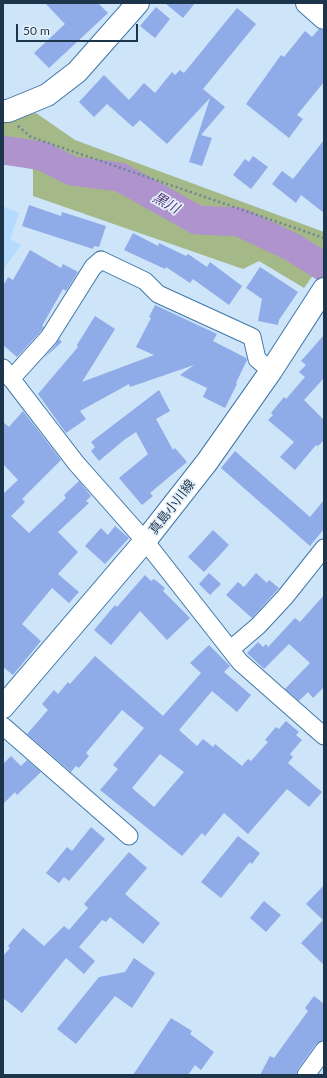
<!DOCTYPE html>
<html>
<head>
<meta charset="utf-8">
<style>
  body { margin:0 }
  #map { position:relative; width:327px; height:1078px; overflow:hidden; background:#cde4f9; font-family:Lato,sans-serif }
  canvas { display:block }
  .frame { position:absolute; inset:0; border:4px solid #1d354a; pointer-events:none }
  .scale { position:absolute; left:16px; top:24px; width:122px; height:18px; box-sizing:border-box; border:2px solid #1d354a; border-top:0; padding-left:5px; font-size:12px; line-height:14px; white-space:nowrap; color:#1d354a; -webkit-text-stroke:3px #e4f0fa; paint-order:stroke }
</style>
</head>
<body>
<div id="map">
<canvas width="327" height="1078"></canvas>
<div class="frame"></div>
<div class="scale">50 m</div>
</div>
<script>
const context = document.querySelector('canvas').getContext('2d');
context.lineJoin = 'round';
function fill(path, color) { context.fillStyle = color; context.fill(path, 'evenodd'); }
const toPath = rows => new Path2D(rows.map(r => 'M' + r).join(''));
function trace(path, color, width, dash) { context.strokeStyle = color; context.lineWidth = width; context.lineCap = dash ? 'butt' : 'round'; context.setLineDash(dash || []); context.stroke(path); }
function write(font, color, halo, rows, align = 'center') {
  context.font = font + ' Lato,"Noto Sans JP",sans-serif'; context.lineWidth = 3.5; context.setLineDash([]); context.textBaseline = 'middle'; context.strokeStyle = halo; context.fillStyle = color; for (const [text, x, y, turn = 0] of rows) {
    context.save(); context.translate(x, y); context.rotate((+turn || 0) * Math.PI / 180); context.textAlign = isNaN(turn) ? turn : align; if (halo) context.strokeText(text, 0, 0); context.fillText(text, 0, 0); context.restore();
  }
}
fill(toPath([
  [3,206,19,213,10,239,21,245,3,270]
]), '#b4dafd');
fill(toPath([
  [36,113,75,140,324,232,324,260,304,288,259,261,243,269,33,196,33,165,3,162,3,120]
]), '#a5b988');
trace(toPath([
  [3,150,42,156,72,171,120,177,197,220,239,222,292,247,324,267]
]), '#ae93cc', 29);
fill(toPath([
  [45,3,98,3,108,13,49,68,34,53,65,24],
  [165,3,195,3,183,18],
  [156,7,170,19,155,38,140,26],
  [237,8,256,24,203,89,225,107,201,135,212,138,202,166,189,162,210,98,167,144,140,120,133,127,107,104,94,117,79,102,104,75,129,100,144,83,155,93,172,72,175,75,180,70,184,73],
  [319,29,324,30,324,82,297,115,303,119,289,138,246,104,281,55,284,57,305,31,312,37],
  [324,140,324,213,301,195,296,203,272,184,282,171,293,179],
  [253,156,268,167,251,189,233,175,245,159,249,162],
  [29,205,61,216,62,212,106,226,99,247,94,246,93,249,22,226],
  [133,233,158,246,159,243,186,256,188,254,207,267,210,262,242,286,229,305,193,279,190,283,166,267,165,269,124,250],
  [30,250,61,268,63,264,78,272,66,291,63,289,42,326,44,327,41,331,17,357,3,345,3,286,8,277,13,280],
  [260,267,298,292,279,320,278,325,258,321,262,299,246,288],
  [155,305,217,334,213,341,246,358,247,360,236,383,237,384,225,408,203,397,207,388,180,375,194,365,130,387,129,384,80,411,86,419,66,433,38,394,78,347,77,345,95,316,115,329,82,382,154,355,136,347,151,318,149,317],
  [324,335,324,378,304,400,324,420,324,440,318,446,316,445,295,470,280,457,294,442,268,420,273,415,271,413,284,397,286,399,305,377,299,372,306,365,301,361],
  [59,339,62,342,44,358,56,344],
  [159,390,170,411,156,419,173,450,175,448,187,462,150,493,153,496,142,505,119,478,148,454,136,432,124,440,99,461,91,451,95,447,91,442],
  [23,411,61,460,22,499,25,502,11,516,29,533,66,498,64,495,79,481,91,496,86,501,89,503,58,532,78,552,58,574,79,592,69,603,52,588,22,624,41,641,13,675,3,667,3,494,18,480,3,464,3,422,9,427],
  [235,451,310,517,324,500,324,529,310,546,221,468],
  [115,526,129,538,105,564,85,546,101,528,108,535],
  [213,530,229,545,204,572,188,557],
  [209,573,221,584,210,595,199,584],
  [256,573,267,583,269,580,279,588,252,618,226,595,238,582,244,587],
  [145,575,151,581,154,579,165,588,163,591,190,618,167,640,140,611,111,645,94,630,115,605,117,607],
  [324,595,324,687,313,698,308,692,299,701,285,689,310,663,289,644,264,669,247,653,258,642,263,647,266,644,268,647,295,618,300,622],
  [209,645,230,666,224,672,251,695,237,712,212,691,179,730,197,746,203,739,213,747,215,744,242,766,248,759,251,761,268,742,265,740,276,727,279,729,286,721,299,732,296,735,302,740,290,754,293,757,288,763,322,792,309,807,287,789,248,834,224,813,205,836,202,833,182,856,100,790,118,769,113,765,144,728,122,710,86,753,89,756,79,768,76,766,71,772,27,734,48,710,42,704,54,690,58,694,68,682,70,684,95,656,163,716,201,673,190,663],
  [160,754,184,772,154,807,132,788],
  [11,756,21,766,27,760,41,772,17,795,15,792,3,804,3,764],
  [91,827,105,839,69,881,64,877,59,883,46,873,67,847,72,851],
  [238,836,260,853,252,864,250,862,221,898,201,882],
  [129,852,147,868,125,894,160,923,143,944,110,917,106,922,102,920,79,947,95,961,84,974,66,958,22,1013,3,998,3,956,10,948,8,946,23,928,44,946,64,926,69,930,88,908,84,904],
  [324,885,324,965,301,943,323,920,306,904],
  [264,901,281,915,266,932,250,918],
  [134,958,155,973,132,1008,115,996,76,1044,57,1029,99,977,125,972],
  [314,996,324,1004,324,1040,316,1044,298,1069,296,1075,260,1075,270,1056,274,1058,308,1011,305,1008],
  [171,1018,192,1031,190,1034,214,1052,201,1070,195,1065,188,1075,133,1075]
]), '#8fabe8');
const street = toPath([
  [3,368,76,463,145,541,240,662,324,736],
  [11,379,49,337,93,267,101,260,145,281,158,294,252,337,257,359,271,371],
  [231,649,258,626,285,597,324,548],
  [3,726,129,836],
  [306,1075,324,1050]
]);
const secondary = toPath([
  [307,3,324,18],
  [3,111,8,111,47,95,77,72,138,3],
  [3,707,145,541,207,462,271,371,324,289]
]);
trace(street, '#3e77a6', 19);
trace(secondary, '#3e77a6', 24);
trace(toPath([
  [18,126,31,137,324,238]
]), '#6d8499', 2.5, [2, 3]);
trace(street, '#fff', 17);
trace(secondary, '#fff', 22);
write('13px', '#1d354a', '#e4f0fa', [
  ["真島小川線",172,507,-52]
]);
write('italic 14px', '#563277', '#e4f0fa', [
  ["黒川",166,203,29]
]);
</script>
</body>
</html>
